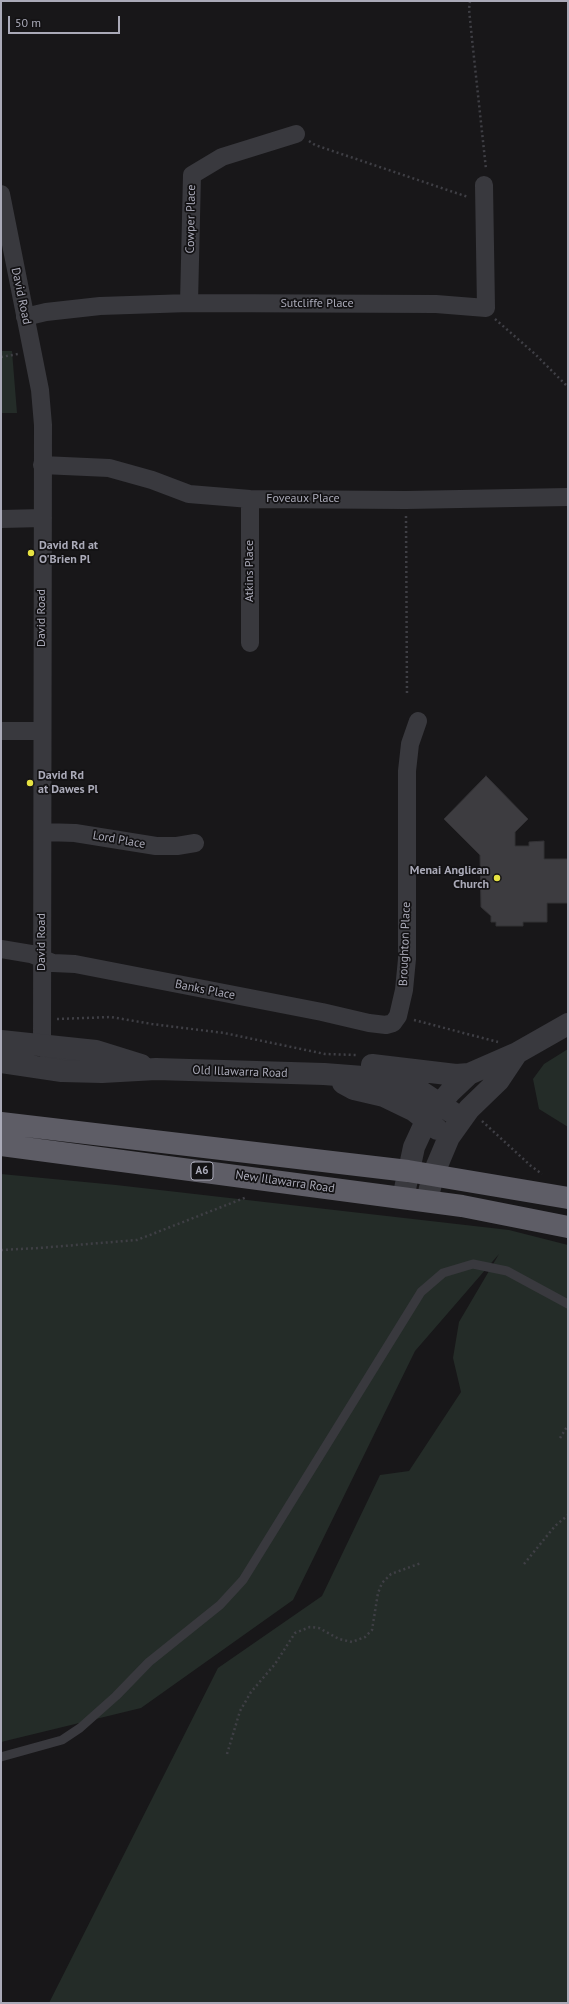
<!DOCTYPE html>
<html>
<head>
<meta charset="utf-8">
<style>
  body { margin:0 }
  #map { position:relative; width:569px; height:2004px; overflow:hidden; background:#181719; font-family:"PT Sans",sans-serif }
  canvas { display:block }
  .frame { position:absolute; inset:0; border:2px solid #aaaab8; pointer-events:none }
  .scale { position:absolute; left:8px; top:16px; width:112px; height:18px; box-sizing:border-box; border:2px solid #aaaab8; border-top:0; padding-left:5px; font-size:12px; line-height:14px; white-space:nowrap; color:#aaaab8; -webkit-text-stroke:3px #131214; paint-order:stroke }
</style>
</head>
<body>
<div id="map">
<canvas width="569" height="2004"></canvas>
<div class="frame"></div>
<div class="scale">50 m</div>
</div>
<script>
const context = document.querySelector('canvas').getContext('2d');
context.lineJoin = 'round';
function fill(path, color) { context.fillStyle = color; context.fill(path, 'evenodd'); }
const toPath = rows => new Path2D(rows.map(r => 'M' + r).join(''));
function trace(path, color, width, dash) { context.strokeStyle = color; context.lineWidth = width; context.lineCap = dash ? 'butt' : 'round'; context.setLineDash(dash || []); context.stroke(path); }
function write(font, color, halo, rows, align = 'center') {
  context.font = font + ' "PT Sans",sans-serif'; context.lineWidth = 3.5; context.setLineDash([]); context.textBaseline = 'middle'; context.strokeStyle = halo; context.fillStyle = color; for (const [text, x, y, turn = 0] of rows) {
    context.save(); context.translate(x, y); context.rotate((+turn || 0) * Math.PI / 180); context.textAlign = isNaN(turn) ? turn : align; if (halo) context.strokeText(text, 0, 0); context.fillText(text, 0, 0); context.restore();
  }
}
fill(toPath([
  [1,351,12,351,17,413,1,413],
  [568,1049,568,1127,539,1109,533,1079,544,1064],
  [1,1174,116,1185,509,1230,568,1245,568,2003,49,2003,218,1668,322,1596,380,1475,409,1471,461,1392,453,1358,459,1322,499,1254,415,1351,293,1600,141,1708,1,1742]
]), '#242c28');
const building = toPath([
  [486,776,528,819,515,832,515,846,529,846,529,842,544,841,544,859,568,859,568,903,547,903,547,922,523,922,523,926,496,926,496,922,491,922,491,916,481,907,480,855,444,819,486,776]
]);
fill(building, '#3d3c40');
trace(building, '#333235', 1);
trace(toPath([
  [470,1,469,9,472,39,486,169],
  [309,141,315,145,468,197],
  [495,319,535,354,568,387],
  [1,357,18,354],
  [406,516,407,695],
  [57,1019,111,1017,152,1024,224,1033,325,1054,357,1055],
  [414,1020,498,1042],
  [482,1121,531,1166,542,1174],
  [1,1250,39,1248,137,1240,247,1197],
  [560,1438,568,1425],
  [524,1564,555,1526,568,1515],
  [227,1754,240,1711,251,1692,275,1664,295,1633,310,1627,319,1628,339,1639,352,1642,365,1637,372,1630,378,1593,382,1583,391,1574,421,1563]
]), '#3f3f45', 2.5, [2, 3]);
trace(toPath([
  [1,1757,62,1740,80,1728,116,1696,149,1662,220,1605,243,1580,421,1292,443,1273,473,1264,507,1271,568,1304]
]), '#39393e', 9);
trace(toPath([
  [1,194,40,390,43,425,42,1045,49,1053,56,1058,84,1062,88,1064],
  [189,303,192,175,222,157,296,134],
  [25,317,46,312,100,306,189,303,436,304,486,308,484,185],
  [42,465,109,468,152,480,189,494,250,499,406,500,568,497],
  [250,499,250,643],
  [1,519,43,518],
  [1,731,42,731],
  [43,832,75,833,156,846,177,846,195,843],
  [1,949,31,954,53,963,75,964,322,1012,369,1023,386,1025,393,1023,398,1016,404,990,407,959,407,771,410,744,418,721]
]), '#39393e', 18);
trace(toPath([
  [1,1041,96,1051,141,1065],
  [1,1062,62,1071,102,1072,156,1069,324,1074,376,1078,398,1082,417,1089,462,1119],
  [372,1065,456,1075,469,1074],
  [343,1083,354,1089,384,1096,413,1110,437,1129],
  [403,1198,414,1147,426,1121,450,1092,469,1074,517,1053,568,1024],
  [427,1201,433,1175,449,1137,469,1109,499,1080,517,1053]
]), '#39393e', 22);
trace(toPath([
  [1,1123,408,1171,568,1198],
  [1,1145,462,1206,568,1227]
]), '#5e5d66', 22);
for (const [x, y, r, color] of [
  [31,553,4,"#e7e342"],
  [30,783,4,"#e7e342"],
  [497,878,4,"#e7e342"]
]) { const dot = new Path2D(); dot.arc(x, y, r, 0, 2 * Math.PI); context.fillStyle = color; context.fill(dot); trace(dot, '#131214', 1.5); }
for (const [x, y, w] of [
  [202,1171,22]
]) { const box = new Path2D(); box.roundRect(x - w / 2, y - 9, w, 18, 3); context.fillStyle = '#131214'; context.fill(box); trace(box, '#aaaab8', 1); }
write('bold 11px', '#aaaab8', null, [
  ["A6",202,1171]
]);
write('12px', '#aaaab8', '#131214', [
  ["Cowper Place",191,219,-89],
  ["David Road",21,296,78],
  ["Sutcliffe Place",317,304],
  ["Foveaux Place",303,499],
  ["Atkins Place",250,571,-90],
  ["David Road",42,618,-90],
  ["Lord Place",119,840,10],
  ["David Road",42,942,-90],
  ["Broughton Place",405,944,-88],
  ["Banks Place",205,990,11],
  ["Old Illawarra Road",240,1072,2],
  ["New Illawarra Road",285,1182,8]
]);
write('bold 12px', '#aaaab8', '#131214', [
  ["David Rd at",39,546],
  ["O'Brien Pl",39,560],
  ["David Rd",38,776],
  ["at Dawes Pl",38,790],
  ["Menai Anglican",489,871,"right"],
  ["Church",489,885,"right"]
], 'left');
</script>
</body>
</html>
